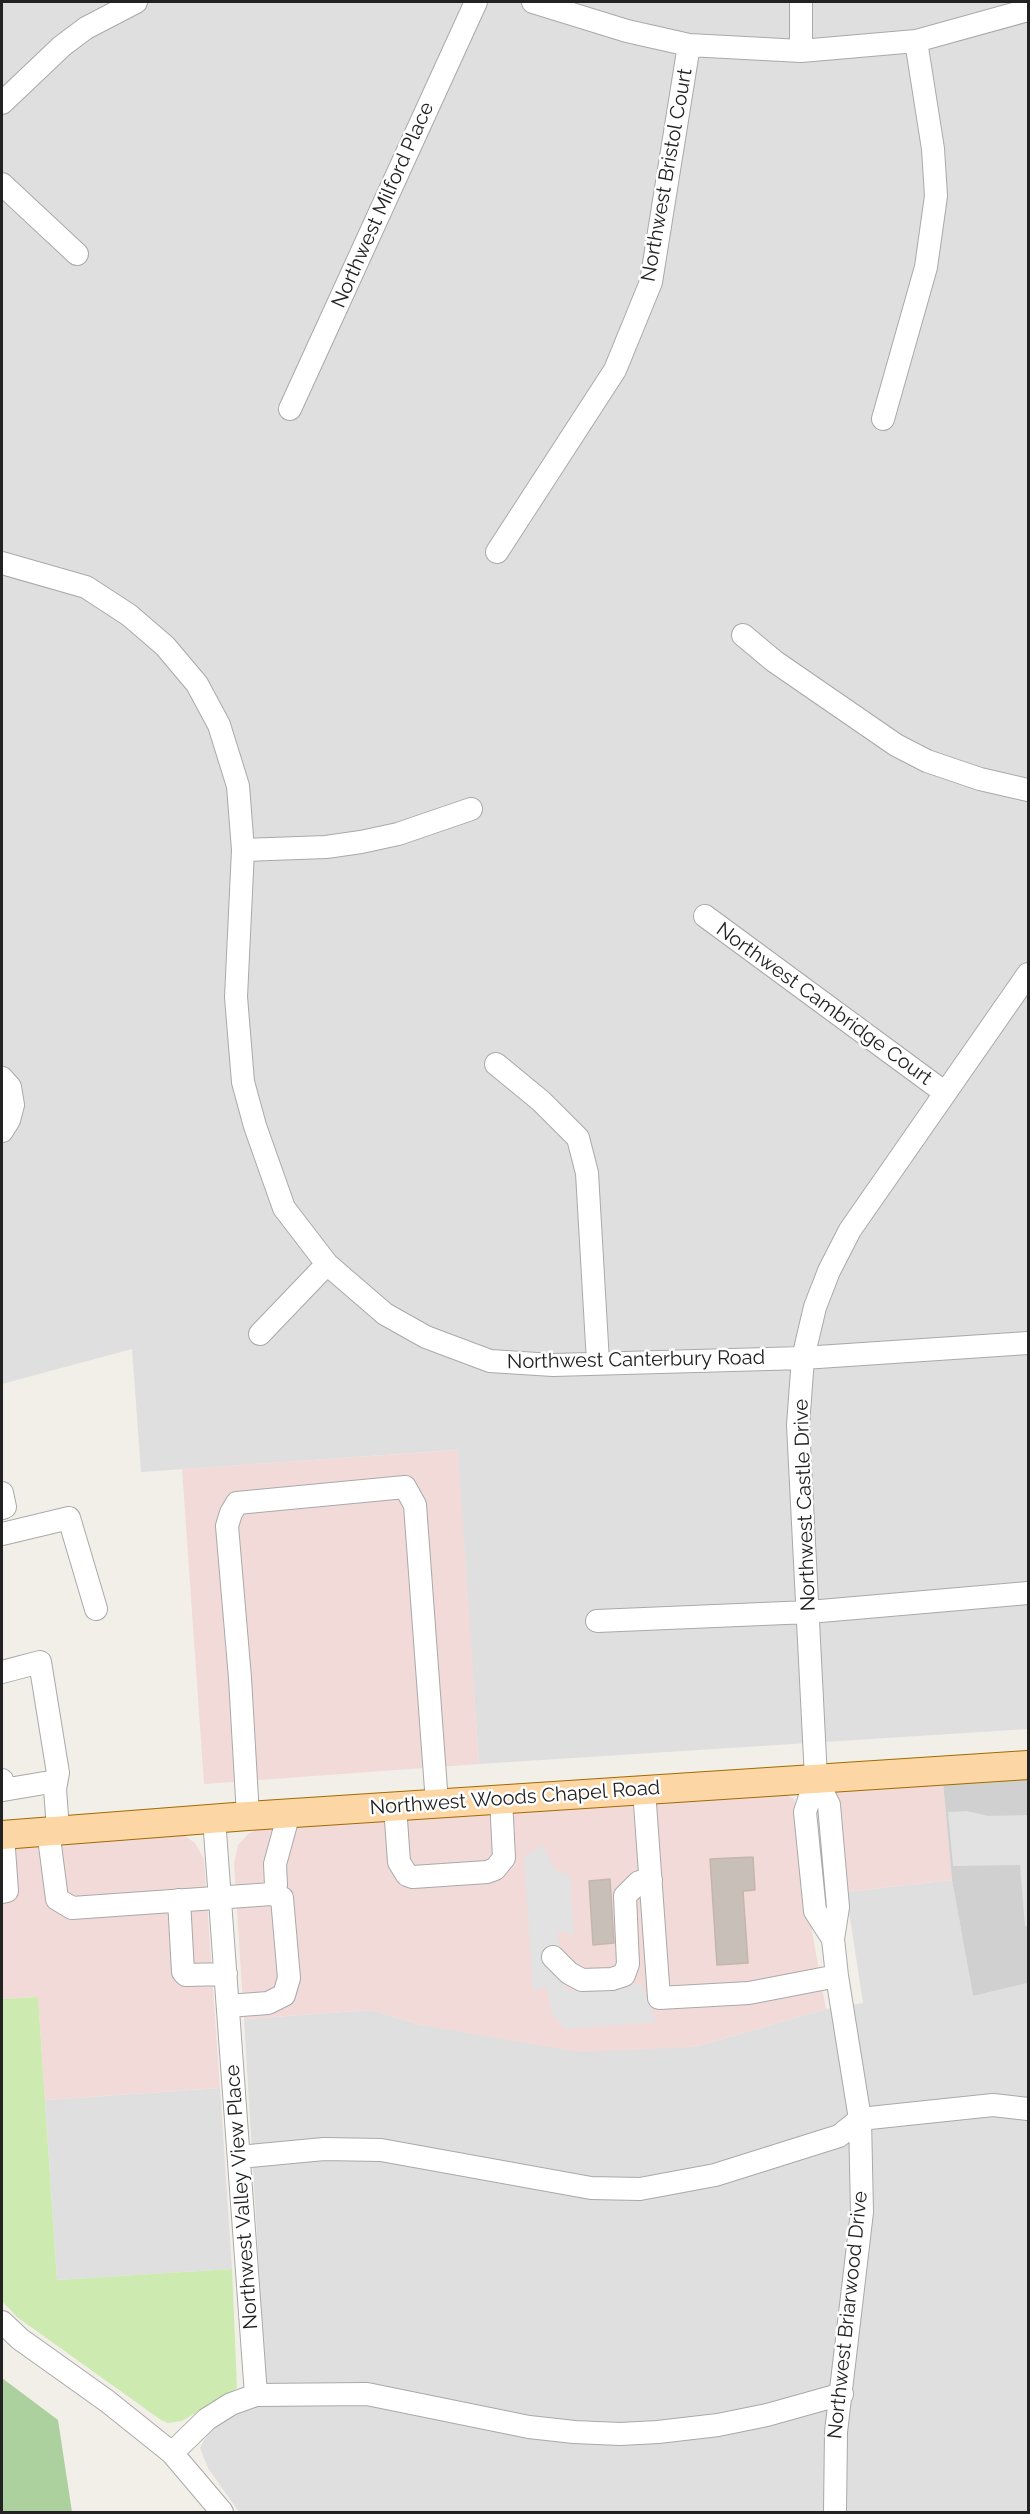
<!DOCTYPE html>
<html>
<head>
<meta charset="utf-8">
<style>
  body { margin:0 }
  #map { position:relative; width:1030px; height:2514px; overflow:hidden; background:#f2efe9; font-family:Raleway,sans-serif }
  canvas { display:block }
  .frame { position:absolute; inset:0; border:3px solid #222; pointer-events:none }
</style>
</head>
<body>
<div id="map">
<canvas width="1030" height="2514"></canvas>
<div class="frame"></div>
</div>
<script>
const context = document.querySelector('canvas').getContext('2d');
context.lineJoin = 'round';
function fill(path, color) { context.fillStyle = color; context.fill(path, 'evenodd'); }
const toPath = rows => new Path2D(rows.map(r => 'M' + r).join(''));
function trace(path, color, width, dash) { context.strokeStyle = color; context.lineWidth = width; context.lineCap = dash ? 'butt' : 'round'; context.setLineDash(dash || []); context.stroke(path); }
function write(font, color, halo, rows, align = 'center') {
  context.font = font + ' Raleway,sans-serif'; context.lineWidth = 5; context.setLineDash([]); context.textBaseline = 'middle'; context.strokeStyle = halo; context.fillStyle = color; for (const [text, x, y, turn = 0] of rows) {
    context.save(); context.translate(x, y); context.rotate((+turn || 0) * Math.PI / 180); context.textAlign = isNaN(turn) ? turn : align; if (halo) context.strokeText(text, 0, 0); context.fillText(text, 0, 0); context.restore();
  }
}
fill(toPath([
  [2,2,1028,2,1028,1729,479,1764,457,1450,141,1472,132,1349,2,1384],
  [952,1880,973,1996,1028,1983,1028,2512,239,2512,208,2468,200,2448,209,2431,228,2417,267,2402,244,2019,371,2010,421,2025,694,2047,826,2009,863,2003,846,1892],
  [220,2088,232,2269,57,2280,45,2100]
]), '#e0dfdf');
fill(toPath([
  [458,1450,479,1764,204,1784,182,1469],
  [943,1782,952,1880,846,1892,837,1792,842,1788],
  [780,1792,794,1799,797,1807,803,1881,826,2009,694,2047,579,2052,421,2025,371,2010,244,2019,234,1864,238,1845,249,1833,260,1829],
  [182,1834,195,1843,204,1859,220,2088,45,2100,38,1997,2,1999,2,1851,31,1845]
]), '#f2dad9');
fill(toPath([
  [1028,1777,1028,1983,973,1996,952,1880,943,1782]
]), '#d0d0d0');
fill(toPath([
  [38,1997,57,2280,232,2269,237,2388,182,2421,168,2423,161,2420,17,2317,2,2301,2,1999]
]), '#cdebb0');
fill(toPath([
  [2,2378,58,2420,72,2512,2,2512]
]), '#add19e');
fill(toPath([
  [967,1811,988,1816,1028,1815,1028,1926,1025,1926,1020,1865,953,1866,948,1812],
  [543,1845,554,1869,570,1876,574,1935,558,1930,562,1980,569,1991,642,1984,656,2022,565,2029,552,2013,546,1986,533,1992,524,1857]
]), '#e2e2e2');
const building = toPath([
  [753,1857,755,1890,743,1891,748,1963,717,1965,710,1859,753,1857],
  [610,1879,614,1943,593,1945,589,1881,610,1879]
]);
fill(building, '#c7bfb8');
trace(building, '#c4b6ab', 1.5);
const minor = toPath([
  [533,2,627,31,689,45,801,51,916,41,1028,10],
  [801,2,801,51],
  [2,103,62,46,86,28,136,2],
  [2,184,77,254],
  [290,409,476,2],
  [883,419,926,267,936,196,933,149,916,41],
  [497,552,615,370,651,282,689,45],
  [2,563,86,587,129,615,165,646,197,684,219,725,238,786,243,850,236,997,243,1082,255,1126,284,1208,327,1264,385,1314,426,1337,490,1361,553,1365,803,1358,1028,1343],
  [743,635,774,661,896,745,927,761,980,779,1028,790],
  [243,850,326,847,361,842,398,834,471,809],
  [705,916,944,1092],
  [496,1064,541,1101,578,1138,587,1173,598,1362],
  [2,1078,10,1087,13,1105,9,1120,2,1131],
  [260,1334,327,1264],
  [2,1493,5,1507,2,1508],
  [2,1534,69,1518,96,1609],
  [597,1621,809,1612,1028,1593],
  [2,1672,40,1662,58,1773,55,1789,58,1829],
  [816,1778,805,1812,815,1911,833,1939],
  [2,1780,3,1790,56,1781],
  [644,1790,659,1998,749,1993,837,1976],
  [395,1806,399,1862,407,1875,413,1877,487,1872,495,1869,504,1858,501,1799],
  [248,1816,240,1678,227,1526,231,1513,237,1503,405,1487,415,1505,437,1803],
  [214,1818,256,2395],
  [48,1830,57,1899,72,1908,272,1894,282,1898,289,1978,284,1995,268,2003,228,2006],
  [2,1892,7,1891,3,1835],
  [272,1894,276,1885,275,1864,289,1813],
  [179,1900,183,1972,186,1975,226,1974],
  [553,1957,569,1973,582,1980,612,1979,624,1975,628,1964,625,1896,639,1882,651,1880],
  [239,2157,324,2149,381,2150,591,2188,640,2189,715,2175,839,2136,860,2119,993,2105,1028,2109],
  [2,2322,20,2339,107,2401,172,2453,222,2512],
  [172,2453,207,2419,231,2404,256,2395,367,2394,529,2427,574,2432,620,2434,658,2432,718,2425,767,2415,842,2394],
  [835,2512,836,2432,862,2212,860,2119,837,1976,833,1939,838,1907,829,1805,816,1778,798,1425,803,1358,815,1307,829,1271,850,1230,1028,974]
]);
const major = toPath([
  [2,1835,248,1816,1028,1765]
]);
trace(minor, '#a9a9a9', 24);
trace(major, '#a06b00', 30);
trace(minor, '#fff', 22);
trace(major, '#fcd6a4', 28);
write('20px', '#222', '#fff', [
  ["Northwest Bristol Court",667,175,-80],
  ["Northwest Milford Place",383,205,-66],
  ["Northwest Cambridge Court",824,1004,36],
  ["Northwest Canterbury Road",636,1360,-1],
  ["Northwest Castle Drive",805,1505,-92],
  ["Northwest Woods Chapel Road",515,1798,-4],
  ["Northwest Valley View Place",242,2197,-94],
  ["Northwest Briarwood Drive",848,2315,-84]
]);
</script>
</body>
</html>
